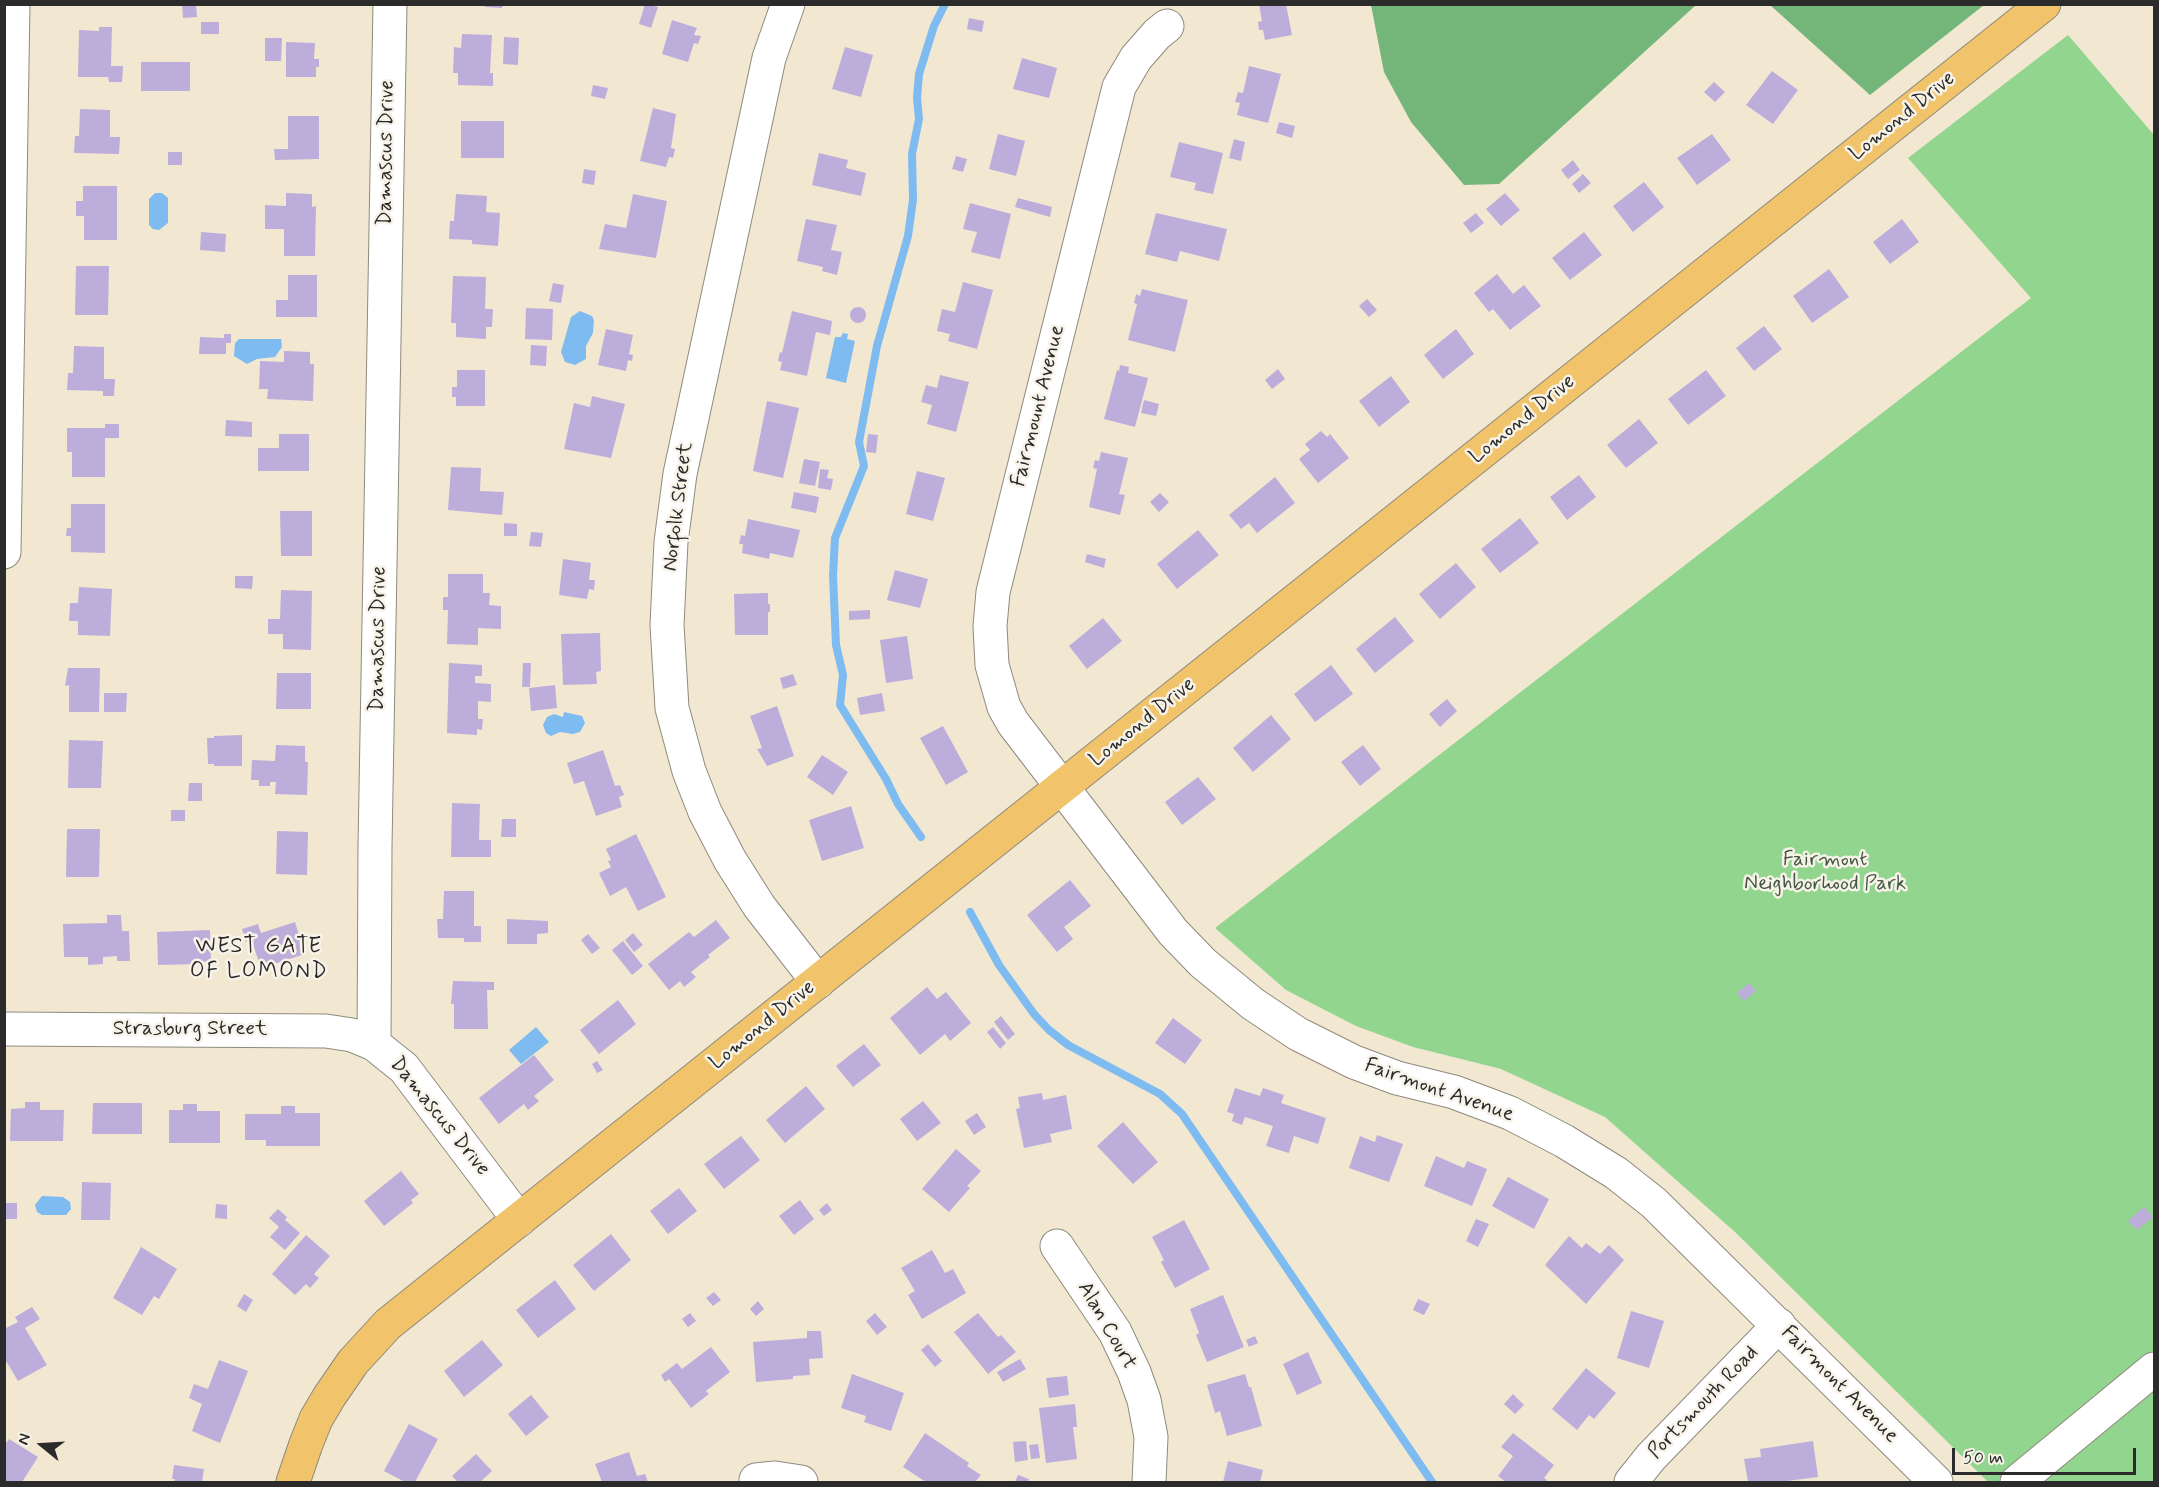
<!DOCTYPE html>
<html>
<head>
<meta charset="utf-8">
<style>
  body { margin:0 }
  #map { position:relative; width:2159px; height:1487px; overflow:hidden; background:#f2e8d2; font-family:Mynerve,sans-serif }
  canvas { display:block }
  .frame { position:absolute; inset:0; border:6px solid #2b2b2b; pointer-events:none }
  .north { position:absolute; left:12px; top:1415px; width:60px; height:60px; -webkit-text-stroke:4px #f7f3e8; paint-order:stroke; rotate:288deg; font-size:16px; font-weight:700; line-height:24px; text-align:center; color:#2b2b2b }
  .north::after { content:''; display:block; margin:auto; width:21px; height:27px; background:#2b2b2b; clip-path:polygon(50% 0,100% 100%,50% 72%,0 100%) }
  .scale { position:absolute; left:1952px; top:1448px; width:184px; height:27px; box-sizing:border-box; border:3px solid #2b2b2b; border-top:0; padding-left:8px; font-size:18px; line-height:21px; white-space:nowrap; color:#2b2b2b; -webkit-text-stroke:4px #f7f3e8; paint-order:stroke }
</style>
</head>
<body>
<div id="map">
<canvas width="2159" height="1487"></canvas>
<div class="frame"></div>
<div class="north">N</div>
<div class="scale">50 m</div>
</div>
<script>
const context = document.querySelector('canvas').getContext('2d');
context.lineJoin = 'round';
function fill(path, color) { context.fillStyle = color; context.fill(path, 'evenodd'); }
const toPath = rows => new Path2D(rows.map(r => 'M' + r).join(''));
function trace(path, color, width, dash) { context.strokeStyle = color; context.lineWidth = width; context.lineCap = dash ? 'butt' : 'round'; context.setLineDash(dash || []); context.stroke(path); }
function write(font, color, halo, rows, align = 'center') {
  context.font = font + ' Mynerve,sans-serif'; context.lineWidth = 5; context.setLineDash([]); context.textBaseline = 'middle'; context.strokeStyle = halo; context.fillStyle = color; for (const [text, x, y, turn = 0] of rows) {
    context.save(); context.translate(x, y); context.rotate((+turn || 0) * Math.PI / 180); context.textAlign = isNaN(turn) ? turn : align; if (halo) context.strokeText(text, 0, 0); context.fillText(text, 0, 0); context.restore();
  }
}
fill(toPath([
  [2068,35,2154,135,2154,1482,1988,1482,1735,1232,1605,1117,1501,1069,1413,1047,1356,1026,1286,990,1215,928,2031,298,1908,158]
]), '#91d58e');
fill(toPath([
  [1371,5,1371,4,1696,5,1499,184,1464,185,1411,122,1384,72],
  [1770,5,1984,5,1870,95]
]), '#74b679');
fill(toPath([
  [155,193,162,193,168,198,168,223,159,230,153,229,149,225,149,199],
  [580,311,592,316,594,320,593,333,586,346,586,359,575,365,565,362,561,352,571,317],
  [843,333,848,334,847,339,855,341,846,383,826,378,835,337,841,337],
  [239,339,281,339,282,347,275,357,257,359,247,364,234,356,235,343],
  [564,712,582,716,585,723,580,732,573,734,560,732,551,736,546,733,543,725,547,717,554,714,563,717],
  [536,1027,549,1042,521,1064,509,1050],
  [42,1196,63,1197,70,1202,71,1209,66,1215,42,1215,37,1212,35,1205]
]), '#7ebbf1');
trace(toPath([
  [921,837,898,804,886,779,840,705,843,675,836,645,833,575,835,538,864,466,859,442,877,346,908,236,913,200,912,154,919,119,917,98,919,74,934,26,945,4],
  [970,912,999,965,1034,1014,1049,1030,1068,1045,1160,1094,1182,1114,1432,1482]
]), '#7ebbf1', 8);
fill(toPath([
  [182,4,196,4,197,17,183,18],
  [485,4,503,4,502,8,485,7],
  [645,4,658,7,651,28,639,24],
  [1259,4,1286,4,1292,35,1265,40,1263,30,1259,30,1258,22,1262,21],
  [969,18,984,21,982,32,967,29],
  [672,20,697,28,694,35,701,36,698,44,694,43,688,62,662,54],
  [201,22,219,22,219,34,201,34],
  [99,27,112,27,111,66,123,66,122,82,109,82,108,77,78,77,79,30,99,31],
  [462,34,492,35,490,73,493,73,493,86,458,85,458,73,453,73,454,47,461,48],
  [504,37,519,38,518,65,503,64],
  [265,38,282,38,281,61,265,61],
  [286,42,315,43,314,59,319,59,319,67,316,67,316,77,286,77],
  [845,47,873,55,861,97,832,89],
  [1022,58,1057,68,1049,98,1013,89],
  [141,62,190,62,190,91,141,91],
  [1249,66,1281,74,1268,123,1237,115,1240,103,1235,102,1238,92,1243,93],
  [1772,71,1798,90,1773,124,1746,105],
  [1714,82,1725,92,1715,102,1704,92],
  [593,85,608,88,605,99,591,96],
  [653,108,676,114,671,148,675,149,673,158,669,157,666,167,640,161],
  [80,109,110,110,110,137,120,137,119,154,74,153,75,136,79,136],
  [288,116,319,116,319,159,275,160,274,149,288,149],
  [461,121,504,121,504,158,461,158],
  [1279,122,1295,126,1292,138,1276,133],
  [998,134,1025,141,1016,176,989,169],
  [1712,134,1731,160,1697,185,1677,158],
  [1234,139,1245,142,1241,161,1229,158],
  [1179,142,1223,153,1213,194,1194,190,1196,183,1170,177],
  [168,152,182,152,182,165,168,165],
  [819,153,848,160,846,168,866,173,861,196,812,185],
  [956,156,967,159,963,172,952,169],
  [1573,160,1580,170,1568,179,1561,170],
  [584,169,596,171,594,185,582,183],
  [1583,174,1591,183,1579,193,1572,184],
  [1644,182,1664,207,1633,232,1613,206],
  [83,186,117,186,117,240,84,240,84,216,76,216,76,201,83,201],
  [286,193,312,194,312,207,316,206,315,256,284,256,284,229,265,229,265,205,286,206],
  [1505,193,1520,210,1501,226,1486,209],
  [456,194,487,196,486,212,500,213,498,246,472,244,472,240,449,239,450,221,454,221],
  [633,194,667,201,656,258,599,249,605,224,626,228],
  [1018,198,1052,207,1050,217,1015,207],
  [970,203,1011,214,1000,259,971,252,977,232,963,229],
  [1156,213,1227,229,1219,261,1180,251,1177,262,1145,254],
  [1476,213,1484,223,1471,233,1463,223],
  [806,219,837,225,831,250,842,252,837,275,822,271,823,267,797,261],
  [1902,219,1919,242,1890,264,1873,242],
  [201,232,226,234,225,252,200,250],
  [1584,232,1602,255,1570,280,1552,258],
  [76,266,109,266,108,315,75,315],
  [1829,269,1849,297,1812,323,1793,296],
  [1497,274,1513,294,1524,285,1541,306,1510,330,1493,309,1489,312,1474,293],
  [288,275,317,275,317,317,276,317,276,300,288,300],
  [453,276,486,277,485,309,493,309,492,327,486,327,486,339,456,337,456,323,451,323],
  [963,282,993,290,977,349,948,341,950,334,937,331,942,309,955,312],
  [553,283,564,285,561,303,549,301],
  [1142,289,1188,300,1175,352,1128,340,1137,304,1134,303,1136,294,1140,296],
  [1367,299,1377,310,1369,317,1359,306],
  '850 315a8 8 0 1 1 16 0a8 8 0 1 1-16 0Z',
  [526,308,553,309,552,340,525,339],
  [792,311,832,321,830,335,816,332,807,376,780,370,782,362,778,361,780,352,782,353],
  [1764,326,1782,349,1754,371,1736,348],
  [606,329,633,335,629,354,633,355,632,361,628,360,626,371,598,365],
  [1456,329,1474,354,1443,379,1424,355],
  [224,334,231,334,231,343,226,343,226,354,199,354,200,337,224,338],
  [531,345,547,346,546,366,530,365],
  [74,346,104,347,104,379,115,379,114,396,103,396,103,391,67,390,68,373,73,373],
  [284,351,310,352,310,364,314,364,313,401,267,399,268,389,259,389,260,361,284,362],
  [1120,365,1129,367,1128,373,1148,378,1135,427,1104,419,1117,370,1119,371],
  [1278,369,1285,379,1272,389,1265,380],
  [457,370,485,370,485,406,456,406,456,397,452,397,452,387,457,387],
  [1706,370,1726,396,1688,425,1668,399],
  [940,375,969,382,956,432,927,424,932,405,921,402,926,385,937,388],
  [1391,376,1410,402,1379,427,1359,401],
  [592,396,625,404,611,458,564,449,574,403,590,407],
  [1144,400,1159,404,1156,416,1141,413],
  [767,401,799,408,783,478,753,471],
  [1639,419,1658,443,1626,468,1607,445],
  [226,420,252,422,252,437,225,436],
  [105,424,119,424,119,438,105,438,105,477,72,477,72,452,67,452,67,428,105,428],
  [1321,431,1327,437,1330,434,1349,458,1318,483,1299,459,1310,450,1305,444],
  [279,434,309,434,309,471,258,471,258,448,279,448],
  [868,434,878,435,876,453,866,452],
  [1101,452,1128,458,1119,494,1125,495,1120,515,1089,507,1097,469,1093,468,1095,460,1099,461],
  [804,459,820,462,815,486,799,483],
  [451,467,481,468,480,491,504,492,502,515,448,510],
  [820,469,829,470,827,478,833,479,831,490,818,488],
  [917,471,945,478,933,521,906,514],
  [1579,475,1596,497,1567,520,1550,497],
  [1275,477,1295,503,1257,533,1249,523,1241,529,1229,515],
  [794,492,819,497,816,513,791,508],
  [1160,493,1169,502,1159,512,1150,502],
  [71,504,105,504,105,553,71,552,71,536,66,536,67,528,71,528],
  [280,511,312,511,312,556,281,556],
  [1520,518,1539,543,1500,573,1481,549],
  [748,519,800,530,793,558,770,553,769,559,742,553,743,544,739,544,741,535,745,536],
  [504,523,517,524,517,536,504,536],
  [1198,530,1219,555,1177,589,1157,564],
  [531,532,543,533,541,547,529,546],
  [1087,554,1106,559,1104,568,1085,562],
  [563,559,591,563,589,580,595,580,594,590,589,589,587,599,559,595],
  [1456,563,1476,587,1440,619,1419,594],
  [895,570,928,579,920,608,887,600],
  [448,574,483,574,483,593,490,593,489,605,501,606,501,629,478,628,478,645,447,644,448,610,443,610,443,597,448,597],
  [235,576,253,576,252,589,235,588],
  [79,587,112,589,110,636,78,635,78,621,69,621,70,603,78,603],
  [281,590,312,591,311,650,283,649,283,634,268,634,268,619,280,619],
  [768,593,768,604,770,604,770,612,768,612,768,635,735,635,734,594],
  [870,610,870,619,849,620,849,611],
  [1395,617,1414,641,1375,673,1356,649],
  [1103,618,1122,641,1087,669,1069,646],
  [600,633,601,671,596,672,597,684,563,685,561,634],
  [907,636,913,679,886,683,880,640],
  [449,663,482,665,482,676,475,676,475,683,491,684,491,702,478,701,478,719,483,719,482,730,477,729,477,735,447,733],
  [523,663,531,663,530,687,522,687],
  [1331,665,1353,694,1315,722,1294,694],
  [68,668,100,668,99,712,69,712,69,685,65,686],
  [277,673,311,673,311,709,276,709],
  [793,674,797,685,783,689,780,678],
  [555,685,557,708,531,711,529,688],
  [104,693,127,693,126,712,104,712],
  [882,693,885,711,860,715,857,698],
  [1447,699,1457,711,1440,727,1429,714],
  [777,706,794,756,767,766,757,749,762,748,750,716],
  [1271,715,1291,739,1253,772,1233,748],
  [943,726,968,772,946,785,920,738],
  [242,735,242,766,214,766,214,764,208,764,207,738,214,738,214,736],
  [69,740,103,741,101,788,68,788],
  [276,745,305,746,305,762,308,762,307,795,275,794,276,782,270,782,270,786,259,786,259,780,251,780,252,760,275,761],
  [1363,745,1381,769,1360,786,1341,762],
  [603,750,615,786,620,785,624,795,619,797,622,807,596,816,584,781,574,784,567,763],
  [822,755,848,772,833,795,807,777],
  [1198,777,1216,799,1182,825,1165,802],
  [189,783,202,783,202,801,188,801],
  [452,803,480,804,479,840,491,840,491,857,451,857],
  [851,806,864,848,822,861,809,820],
  [171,810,185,810,185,821,171,821],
  [502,819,516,819,516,837,501,837],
  [67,829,100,829,99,877,66,877],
  [277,831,308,832,307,875,276,874],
  [636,834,666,897,638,911,626,887,610,896,599,873,611,867,608,861,611,860,606,849],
  [1070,880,1091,906,1064,927,1073,939,1057,952,1027,915],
  [444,891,474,891,474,926,481,926,481,942,464,942,464,938,438,938,437,919,443,919],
  [107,915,121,915,122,931,129,931,130,961,117,961,117,956,103,957,103,964,88,965,88,957,64,957,63,924,107,923],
  [507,919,548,921,548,933,537,934,537,944,507,944],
  [716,920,730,938,708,955,710,957,691,972,696,977,684,987,680,981,669,990,648,964,689,932,694,937],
  [295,922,305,954,261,968,252,941,246,942,242,929,258,924,261,933],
  [210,930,211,961,197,962,197,964,158,965,157,932],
  [633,933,643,945,634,952,625,940],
  [588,934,600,948,592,954,581,940],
  [623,941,643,966,632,975,612,950],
  [453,981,494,982,494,990,487,990,488,1029,454,1029,454,1004,451,1004],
  [1749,983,1756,991,1744,1001,1737,993],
  [927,987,937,999,946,992,971,1023,950,1041,945,1034,920,1055,890,1018],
  [618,1000,636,1024,599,1054,580,1030],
  [1001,1016,1015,1034,1008,1040,994,1022],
  [1173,1018,1202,1040,1185,1064,1155,1043],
  [993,1027,1006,1043,1000,1049,987,1032],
  [864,1044,881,1065,853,1087,836,1066],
  [534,1055,554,1080,534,1096,539,1101,528,1110,524,1104,499,1124,479,1098],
  [597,1061,603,1070,597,1073,592,1064],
  [806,1086,825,1109,785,1143,766,1120],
  [1235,1088,1260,1096,1263,1088,1284,1095,1281,1103,1326,1118,1318,1144,1294,1136,1289,1153,1266,1146,1273,1126,1245,1117,1242,1125,1232,1121,1234,1114,1227,1112],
  [1042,1093,1043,1100,1066,1095,1072,1129,1050,1134,1052,1142,1024,1148,1016,1109,1020,1108,1018,1097],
  [923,1101,941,1123,917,1141,900,1119],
  [25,1102,40,1102,40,1110,64,1110,63,1141,10,1141,11,1109,25,1108],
  [93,1103,142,1103,142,1134,92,1134],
  [183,1104,197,1104,197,1111,220,1111,220,1143,169,1143,169,1110,183,1110],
  [281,1106,295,1106,295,1113,320,1113,320,1146,266,1146,266,1140,245,1140,245,1114,281,1114],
  [977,1113,986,1127,974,1135,965,1121],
  [1123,1122,1158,1162,1133,1184,1097,1146],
  [1377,1135,1403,1144,1389,1182,1349,1168,1360,1136,1375,1142],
  [741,1136,760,1160,724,1189,704,1164],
  [956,1149,981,1171,967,1186,970,1188,949,1212,922,1189],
  [1436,1156,1464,1168,1467,1161,1487,1169,1472,1206,1424,1186],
  [401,1171,419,1194,411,1200,413,1203,384,1226,364,1201],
  [1508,1177,1549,1199,1534,1229,1492,1206],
  [82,1182,111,1183,110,1220,81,1220],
  [679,1188,697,1211,668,1234,650,1211],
  [800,1200,814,1219,794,1235,779,1216],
  [4,1203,17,1203,17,1219,4,1219],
  [827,1203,832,1210,824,1216,819,1210],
  [216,1204,227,1205,227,1219,215,1218],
  [2144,1207,2153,1217,2137,1230,2128,1221],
  [278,1209,287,1217,285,1220,300,1233,285,1250,270,1237,279,1227,269,1218],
  [1476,1219,1489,1224,1478,1247,1466,1241],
  [1184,1220,1210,1269,1175,1288,1161,1262,1164,1260,1152,1237],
  [611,1234,631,1260,594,1291,573,1265],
  [306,1235,330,1256,314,1274,319,1278,310,1288,306,1284,295,1295,272,1274],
  [1569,1236,1582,1248,1586,1243,1600,1254,1609,1245,1624,1260,1586,1304,1545,1265],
  [141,1247,177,1269,159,1299,154,1296,142,1315,113,1298],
  [932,1250,945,1273,953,1269,966,1293,922,1319,908,1295,915,1291,901,1268],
  [555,1280,576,1309,538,1338,516,1310],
  [714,1292,721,1300,713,1306,706,1298],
  [244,1294,253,1300,246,1312,237,1306],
  [1223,1295,1244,1347,1207,1362,1196,1335,1199,1333,1190,1309],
  [1418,1299,1430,1304,1424,1315,1413,1310],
  [758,1301,764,1309,756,1316,750,1309],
  [32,1307,40,1319,25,1328,47,1365,18,1381,6,1361,4,1362,4,1329,18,1322,15,1317],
  [1631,1311,1664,1321,1649,1368,1617,1358],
  [690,1313,696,1321,688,1327,682,1319],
  [875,1313,887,1327,877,1335,866,1321],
  [978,1313,998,1337,1001,1335,1016,1352,988,1374,954,1332],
  [807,1331,821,1331,823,1358,809,1359,810,1375,793,1376,793,1379,756,1382,753,1342,807,1338],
  [1255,1336,1258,1343,1249,1347,1246,1340],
  [482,1340,503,1365,464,1397,444,1371],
  [928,1344,942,1361,935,1367,921,1350],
  [711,1347,730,1372,706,1391,709,1394,691,1408,669,1379,665,1382,661,1375,677,1363,682,1369],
  [1308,1352,1322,1383,1297,1395,1283,1364],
  [1020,1359,1026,1369,1003,1382,997,1372],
  [219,1360,248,1371,220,1443,192,1431,202,1404,189,1398,194,1384,208,1389],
  [1586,1368,1616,1393,1594,1419,1589,1415,1577,1430,1552,1409],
  [852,1374,904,1393,891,1431,864,1422,866,1416,841,1408],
  [1245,1374,1249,1387,1251,1387,1262,1426,1227,1436,1220,1411,1215,1413,1207,1385],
  [1067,1376,1069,1395,1049,1398,1046,1378],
  [1513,1394,1524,1405,1515,1414,1504,1404],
  [531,1395,549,1417,526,1436,508,1414],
  [1075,1404,1077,1427,1073,1427,1077,1459,1046,1463,1039,1408],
  [409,1424,438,1439,415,1482,405,1482,384,1471],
  [925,1433,969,1463,967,1466,981,1475,975,1482,926,1482,903,1467],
  [1513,1433,1554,1465,1544,1478,1547,1480,1545,1482,1506,1482,1498,1476,1513,1456,1501,1447],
  [9,1439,38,1457,22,1482,4,1482,4,1446],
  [1026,1441,1028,1460,1015,1462,1013,1442],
  [1813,1441,1818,1477,1779,1482,1748,1482,1744,1459,1761,1457,1760,1449],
  [1038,1444,1040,1458,1031,1459,1029,1445],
  [629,1452,637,1476,645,1474,648,1482,602,1482,595,1464],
  [476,1454,492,1471,480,1482,458,1482,452,1476],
  [1228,1461,1263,1470,1260,1482,1223,1482],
  [174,1465,204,1469,202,1482,174,1482,175,1479,172,1479],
  [1018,1475,1029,1479,1028,1482,1015,1482]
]), '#bdaddb');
const minor = toPath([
  [788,4,769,58,680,474,671,542,667,625,672,708,689,771,705,812,730,860,759,906,818,982],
  [1167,26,1157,34,1136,58,1119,87,993,592,990,626,992,665,1004,707,1013,723,1173,932,1203,963,1253,1004,1298,1034,1354,1062,1397,1078,1454,1092,1510,1113,1564,1141,1616,1173,1654,1203,1936,1482],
  [4,552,13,4],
  [4,1029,326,1031,352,1035,374,1044,404,1068,519,1220],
  [374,1044,375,846,390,4],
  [1057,1246,1115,1332,1134,1372,1144,1400,1151,1437,1149,1482],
  [756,1480,775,1478,801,1482],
  [1631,1482,1651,1457,1779,1325],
  [2017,1482,2154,1369]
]);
const major = toPath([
  [293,1482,306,1444,316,1419,329,1397,353,1362,388,1324,2044,4]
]);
trace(minor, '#8e8a7e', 35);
trace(major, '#8e8a7e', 35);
trace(minor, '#fff', 33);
trace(major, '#f1c36a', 33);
write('21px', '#2b2b2b', '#f7f3e8', [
  ["Lomond Drive",1903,117,-39],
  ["Damascus Drive",387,153,-89],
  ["Fairmount Avenue",1039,406,-76],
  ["Lomond Drive",1523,420,-39],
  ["Norfolk Street",679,507,-83],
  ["Damascus Drive",379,639,-89],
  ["Lomond Drive",1143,723,-39],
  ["Lomond Drive",763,1026,-39],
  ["Strasburg Street",190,1030],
  ["Fairmont Avenue",1439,1091,19],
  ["Damascus Drive",439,1117,51],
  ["Alan Court",1106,1326,60],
  ["Fairmont Avenue",1839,1385,45],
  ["Portsmouth Road",1704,1403,-46]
]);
write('21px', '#445644', '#f7f3e8', [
  ["Fairmont",1825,861],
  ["Neighborhood Park",1825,885]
]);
context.letterSpacing = '1.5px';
write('22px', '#2b2b2b', '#f7f3e8', [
  ["WEST GATE",259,947],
  ["OF LOMOND",259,972]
]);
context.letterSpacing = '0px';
</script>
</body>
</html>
